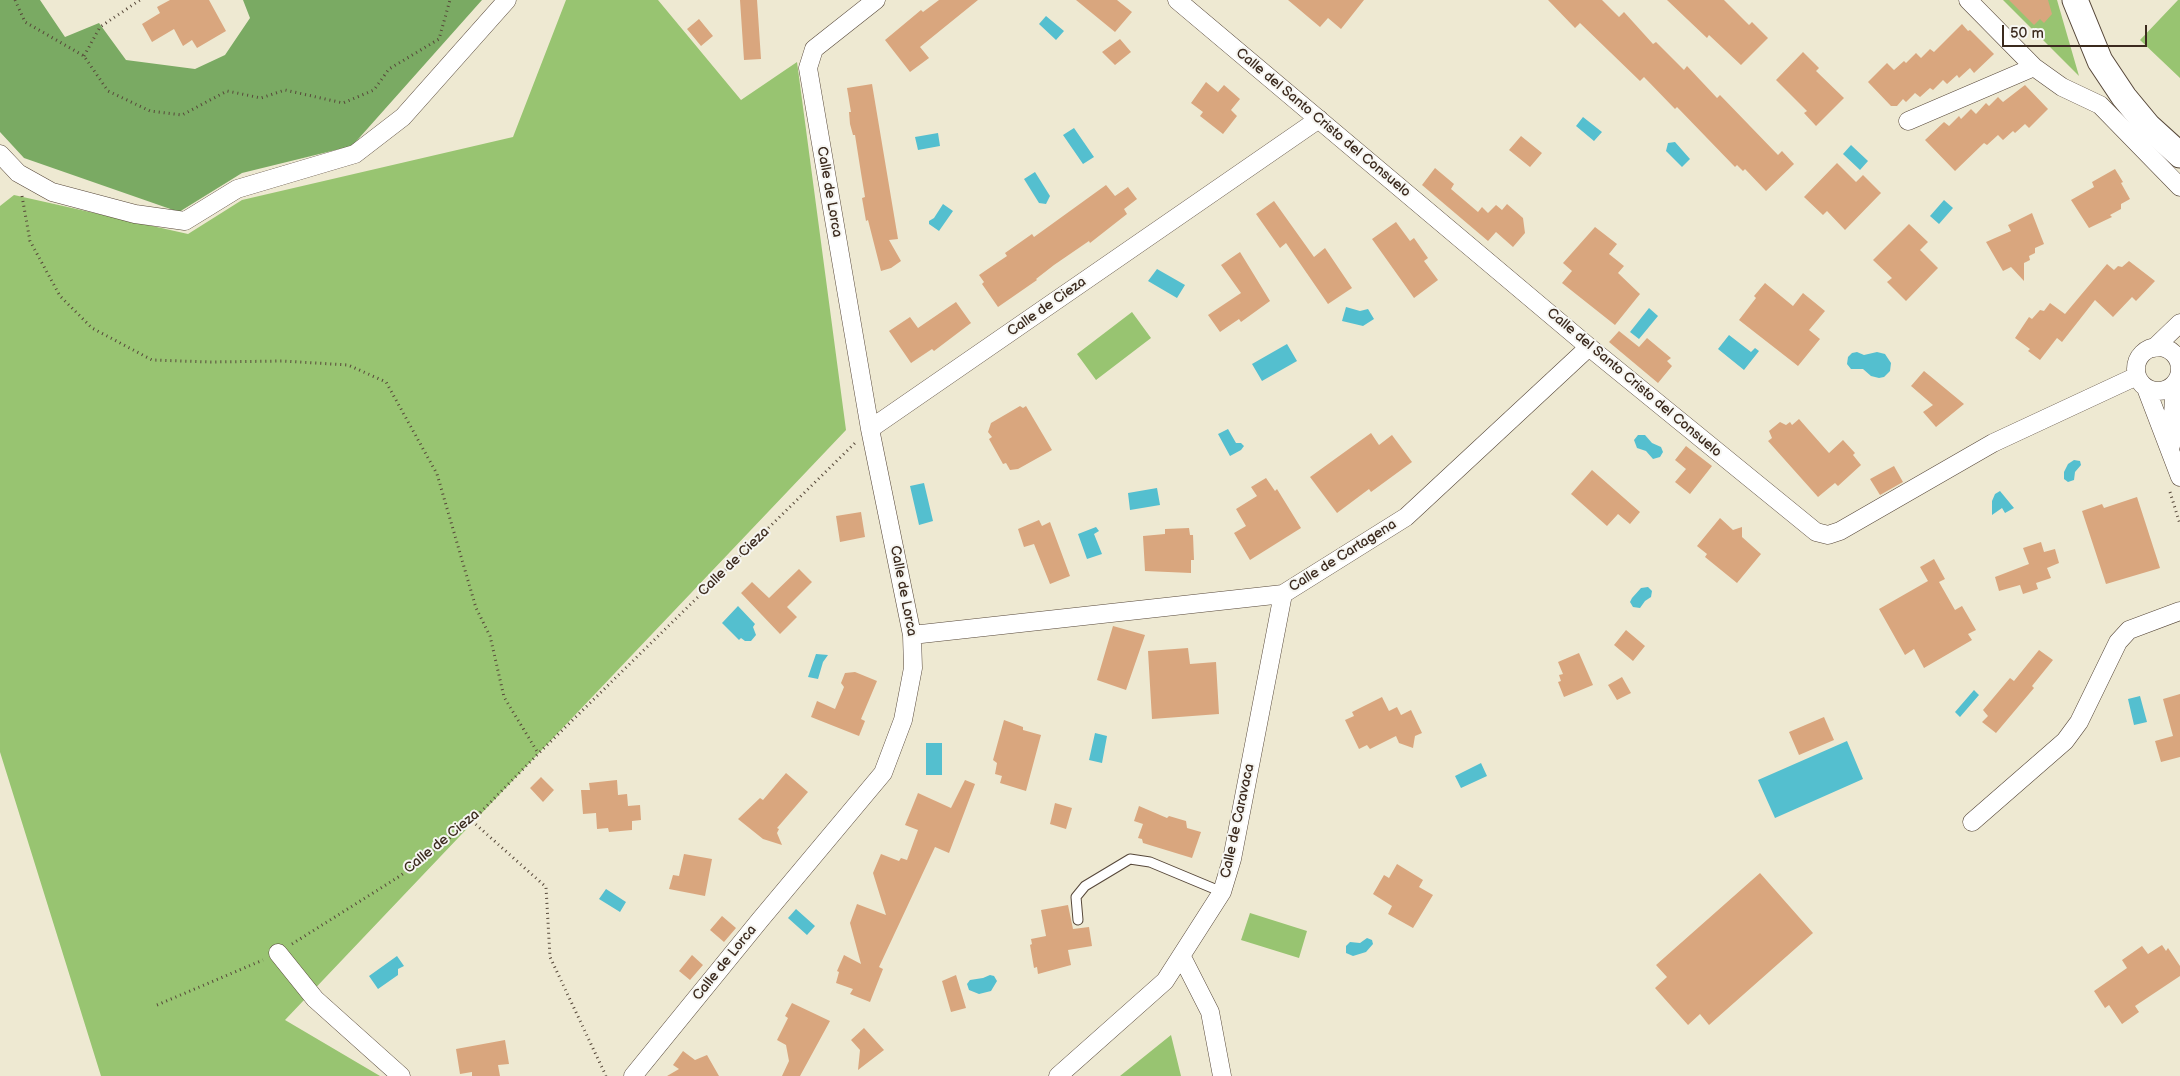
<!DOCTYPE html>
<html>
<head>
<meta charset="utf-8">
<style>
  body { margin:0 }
  #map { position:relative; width:2180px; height:1076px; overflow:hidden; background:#eee9d2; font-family:"Balsamiq Sans",sans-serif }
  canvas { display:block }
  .scale { position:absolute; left:2002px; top:25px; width:145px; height:22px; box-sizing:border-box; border:2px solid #3b2a1e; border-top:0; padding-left:6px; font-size:15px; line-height:18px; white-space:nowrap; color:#3b2a1e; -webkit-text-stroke:4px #f6f6f2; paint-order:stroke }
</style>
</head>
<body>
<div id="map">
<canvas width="2180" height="1076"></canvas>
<div class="scale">50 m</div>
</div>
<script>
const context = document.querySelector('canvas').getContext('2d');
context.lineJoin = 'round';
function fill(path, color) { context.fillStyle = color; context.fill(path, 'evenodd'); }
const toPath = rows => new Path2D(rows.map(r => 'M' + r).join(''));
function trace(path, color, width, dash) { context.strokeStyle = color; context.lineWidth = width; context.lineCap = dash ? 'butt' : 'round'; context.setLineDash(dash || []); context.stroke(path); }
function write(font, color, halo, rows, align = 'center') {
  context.font = font + ' "Balsamiq Sans",sans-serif'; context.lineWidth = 4; context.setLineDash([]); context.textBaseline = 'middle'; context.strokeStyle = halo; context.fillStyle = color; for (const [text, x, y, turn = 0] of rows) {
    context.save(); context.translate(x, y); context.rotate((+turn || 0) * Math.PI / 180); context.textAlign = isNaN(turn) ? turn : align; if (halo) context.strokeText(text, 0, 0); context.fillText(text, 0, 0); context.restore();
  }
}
fill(toPath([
  [566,0,658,0,741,100,797,62,846,430,285,1020,380,1076,101,1076,0,752,0,206,14,195,188,234,242,200,513,137],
  [2003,0,2057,0,2079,76],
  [2178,0,2180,0,2180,78,2140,40],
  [1132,312,1151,338,1096,380,1077,354],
  [1250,913,1307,931,1299,958,1241,940],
  [1171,1035,1181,1076,1120,1076]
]), '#98c471');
fill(toPath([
  [0,0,40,0,65,37,99,23,126,60,195,69,225,55,250,18,243,0,482,0,352,146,242,173,179,212,24,158,0,132]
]), '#7aaa63');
fill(toPath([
  [1046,16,1064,31,1056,40,1039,24],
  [1583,117,1602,132,1594,141,1576,126],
  [1074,128,1094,157,1083,164,1063,135],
  [938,133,940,146,918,150,915,137],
  [1675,142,1690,159,1682,167,1666,151,1668,143],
  [1851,145,1868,161,1860,170,1843,154],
  [1035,172,1050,196,1046,204,1039,203,1024,179],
  [1944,200,1953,208,1939,224,1930,216],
  [943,204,953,211,939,231,929,224,929,221,934,218],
  [1157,269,1185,285,1177,298,1148,281],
  [1346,307,1360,311,1368,309,1374,319,1363,326,1342,321],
  [1649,308,1658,316,1639,339,1630,332],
  [1729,335,1751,352,1755,348,1759,351,1744,370,1718,349],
  [1287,344,1297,361,1262,381,1252,364],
  [1857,352,1864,355,1877,352,1885,354,1891,363,1890,371,1884,377,1879,378,1871,376,1863,369,1851,369,1847,364,1848,357,1852,353],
  [1228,429,1236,443,1241,443,1244,446,1241,450,1230,456,1218,434],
  [1638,435,1645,435,1652,443,1661,447,1663,452,1660,457,1653,459,1646,451,1637,448,1634,440],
  [2074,460,2080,461,2081,465,2075,472,2074,480,2068,482,2064,479,2064,472,2068,464],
  [924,483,933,521,919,525,910,486],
  [1157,488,1160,505,1130,510,1128,493],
  [2000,491,2014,508,2005,513,2002,508,1992,515,1992,501,1995,494],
  [1096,527,1099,531,1094,534,1102,554,1087,559,1078,534],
  [1648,587,1652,591,1651,597,1645,601,1640,608,1633,607,1630,602,1632,598,1641,588],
  [738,606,755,624,753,627,756,635,751,641,745,641,741,638,739,640,722,623],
  [816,654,828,655,823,662,818,679,808,677],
  [1974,690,1979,695,1960,717,1955,712],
  [2140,696,2147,722,2134,725,2128,699],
  [1095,733,1107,736,1102,763,1089,760],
  [1847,741,1863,779,1775,818,1758,780],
  [926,743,942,743,942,775,926,775],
  [1481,763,1487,776,1461,788,1455,776],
  [606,889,626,902,620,912,599,899],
  [796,909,815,926,807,935,788,918],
  [1367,938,1372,940,1373,944,1366,952,1353,956,1346,953,1346,946,1350,942,1360,943],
  [397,956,404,966,398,969,398,975,378,989,369,976],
  [990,975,994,976,997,981,991,991,979,994,969,990,967,984,970,980,983,978]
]), '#54bfcf');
fill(toPath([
  [170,0,209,0,226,31,197,48,192,40,183,46,174,29,152,42,142,24,160,13,157,7],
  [740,0,757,0,761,59,744,60],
  [939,0,978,0,920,47,929,58,910,72,885,40,921,10,923,12],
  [1076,0,1117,0,1132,12,1115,32],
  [1288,0,1364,0,1341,29,1328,18,1320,27],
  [1548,0,1602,0,1619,17,1624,12,1653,44,1656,42,1684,70,1687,66,1717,98,1720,95,1778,155,1782,151,1794,164,1766,191,1745,169,1743,171,1737,165,1735,167,1677,107,1675,109,1644,77,1640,81,1580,23,1575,28],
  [1667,0,1724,0,1749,25,1752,22,1768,38,1741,65,1709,35,1707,38],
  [2009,0,2048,0,2052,14,2044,23,2040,19,2034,25],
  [699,19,713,36,701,46,687,29],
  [1962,24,1968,31,1970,30,1994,54,1974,73,1970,68,1959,78,1957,75,1947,84,1943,80,1933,90,1930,88,1920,97,1915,93,1906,102,1903,99,1897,106,1891,106,1868,82,1887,63,1894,70,1904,61,1906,63,1916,53,1921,58,1930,49,1934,52],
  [1120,39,1131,52,1115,65,1102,52],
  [1803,52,1819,68,1816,71,1844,98,1816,126,1804,113,1807,111,1776,80],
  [1206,82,1218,92,1224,85,1240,99,1231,110,1237,116,1223,134,1200,116,1203,112,1191,103],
  [872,84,898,239,889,240,901,261,891,268,881,271,868,220,866,221,862,198,865,197,861,173,855,135,853,135,850,124,849,112,851,112,847,88],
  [2025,85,2048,109,2029,128,2025,124,2015,133,2013,131,2003,140,1998,135,1987,145,1984,143,1955,171,1925,140,1944,122,1949,126,1959,116,1961,119,1971,109,1976,114,1986,103,1989,106,1998,97,2003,102],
  [1521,136,1542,153,1530,167,1509,150],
  [1837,163,1856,182,1863,175,1881,193,1845,230,1827,211,1823,215,1804,197],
  [1435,168,1454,184,1451,189,1478,212,1482,207,1488,213,1496,205,1502,210,1507,204,1523,218,1525,233,1513,247,1496,232,1488,241,1422,185],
  [2115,169,2123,182,2121,183,2130,199,2121,204,2121,209,2110,215,2112,217,2089,228,2071,200,2094,187,2092,182],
  [1106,185,1115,196,1128,187,1137,199,1124,209,1127,214,1090,243,1089,241,1054,265,1036,279,1037,280,998,307,982,284,984,282,979,275,1007,256,1005,253,1032,234,1034,237],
  [1274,201,1314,257,1325,248,1352,288,1328,304,1286,243,1280,248,1256,214],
  [2032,213,2044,244,2035,248,2035,253,2029,256,2030,260,2024,263,2024,281,2011,267,2003,271,1986,242,2011,231,2008,225],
  [1396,222,1410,241,1414,238,1428,258,1424,261,1438,280,1414,298,1372,239],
  [1909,224,1928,242,1920,250,1938,268,1906,301,1887,282,1892,278,1873,260],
  [1595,227,1617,244,1609,254,1624,266,1618,273,1640,294,1615,325,1562,283,1572,271,1563,263],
  [1240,252,1270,301,1241,322,1239,319,1220,332,1208,315,1241,293,1221,265],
  [2129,261,2155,281,2136,301,2132,297,2113,317,2095,300,2062,342,2057,338,2040,360,2028,351,2030,349,2015,338,2029,317,2032,319,2040,310,2044,311,2050,303,2065,314,2107,264,2114,270,2118,266,2122,267],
  [1765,283,1793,306,1803,293,1825,311,1809,330,1820,339,1798,366,1739,320,1756,298,1754,296],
  [956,302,971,323,934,351,932,349,911,363,889,331,910,317,918,328],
  [1619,331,1639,347,1647,338,1671,358,1667,361,1672,366,1658,383,1609,342],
  [1924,371,1964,404,1936,427,1923,412,1933,405,1911,386],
  [1020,406,1023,408,1026,406,1052,450,1018,469,1010,470,1006,463,1003,464,989,439,992,437,988,432,991,423],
  [1799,419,1829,453,1843,440,1855,453,1853,455,1861,465,1838,486,1835,483,1818,497,1768,441,1772,438,1769,431,1780,422,1786,425,1790,422,1792,425],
  [1371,433,1379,445,1392,435,1412,462,1371,492,1369,489,1337,513,1310,477],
  [1686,446,1712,466,1690,494,1675,482,1686,469,1675,460],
  [1894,466,1903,482,1880,495,1870,479],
  [1592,470,1640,512,1630,524,1618,514,1607,526,1571,494],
  [1266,478,1275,491,1277,489,1301,528,1250,560,1234,533,1246,526,1236,509,1257,496,1251,487],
  [2137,497,2160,568,2106,584,2082,511,2102,504,2104,508],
  [861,512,865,537,840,542,836,516],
  [1720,518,1733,530,1742,527,1742,537,1761,554,1737,583,1705,557,1707,554,1697,546],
  [1039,520,1042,526,1050,522,1070,576,1050,584,1034,544,1024,547,1018,529],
  [1189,528,1190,535,1193,535,1194,560,1191,560,1191,573,1145,571,1143,536,1165,534,1165,529],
  [2041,542,2044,552,2055,549,2059,563,2047,568,2051,578,2036,583,2038,589,2023,594,2020,585,1999,591,1995,577,2029,564,2023,548],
  [1934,559,1945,579,1939,582,1955,610,1962,606,1976,630,1968,634,1972,640,1924,668,1914,649,1905,655,1879,609,1928,581,1920,567],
  [799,569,812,582,787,607,797,617,780,634,741,593,752,582,769,598],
  [1113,626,1145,635,1126,690,1097,680],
  [1626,630,1645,646,1633,661,1614,645],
  [1188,648,1190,664,1216,662,1219,714,1152,719,1148,651],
  [2039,650,2053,660,2032,686,2034,688,1996,733,1982,722,1988,716,1983,710,2010,678,2014,681],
  [1579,653,1593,685,1564,697,1558,682,1561,681,1559,675,1563,674,1558,662],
  [855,672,877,681,861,719,865,721,859,736,811,717,817,701,835,709,844,687,841,683,845,673],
  [1622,677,1631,693,1617,700,1608,685],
  [2180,694,2180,757,2161,762,2155,741,2173,736,2163,699],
  [1382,697,1389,711,1397,707,1401,715,1411,710,1422,733,1415,736,1413,748,1399,743,1396,736,1370,749,1367,745,1359,749,1345,720,1354,716,1352,712],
  [1824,717,1834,740,1799,755,1789,732],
  [1004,720,1023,727,1023,730,1041,735,1026,791,1000,783,1002,776,995,774,997,763,993,760],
  [786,773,808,792,777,828,779,829,777,833,782,845,763,839,738,819,760,798,763,800],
  [541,777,554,790,543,802,530,788],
  [617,780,618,795,627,794,628,806,640,805,641,820,632,821,632,830,609,832,608,828,597,829,596,813,583,814,581,790,590,790,589,783],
  [965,780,975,784,949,853,935,847,879,967,883,969,870,1002,850,994,853,989,836,983,839,972,837,971,844,955,861,964,850,923,857,904,886,915,873,873,881,854,899,861,901,858,907,860,918,830,905,825,918,793,951,808],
  [1055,803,1072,808,1066,829,1050,824],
  [1139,806,1167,818,1169,816,1186,821,1187,828,1201,832,1192,858,1143,843,1142,839,1138,838,1143,824,1134,821],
  [684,854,712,859,705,896,669,889,673,875,679,876],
  [1397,864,1423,880,1419,887,1433,895,1413,928,1388,914,1392,906,1373,894,1384,875,1389,878],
  [1760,873,1813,933,1709,1025,1700,1014,1688,1025,1655,988,1667,977,1656,965],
  [1068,905,1073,929,1089,927,1092,946,1068,950,1071,965,1038,974,1037,967,1034,968,1030,945,1032,944,1031,939,1046,936,1041,910],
  [722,916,736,928,724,942,710,930],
  [2162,945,2166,951,2168,948,2180,966,2180,976,2135,1006,2139,1012,2122,1024,2109,1005,2105,1008,2094,991,2127,968,2122,960,2142,946,2148,954],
  [692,955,703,965,690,980,679,971],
  [956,975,966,1008,951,1012,942,981],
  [792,1003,830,1021,800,1076,782,1076,789,1061,786,1045,777,1040,788,1018,785,1016],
  [864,1028,884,1050,858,1070,860,1050,851,1040],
  [505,1040,509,1064,498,1065,500,1076,472,1076,472,1072,460,1074,456,1049],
  [683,1051,695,1060,707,1055,719,1076,667,1076,679,1069,673,1065]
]), '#d9a67e');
const lane = toPath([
  [1078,920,1076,897,1085,886,1130,859,1150,862,1222,892]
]);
const street = toPath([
  [1177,0,1589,347,1816,532,1828,535,1840,531,1993,443,2137,376],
  [1968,0,2034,67,2062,87,2100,105,2180,187],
  [1908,121,2034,67],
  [0,154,18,173,52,192,135,214,185,221,237,189,355,154,403,117,507,0],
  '2136 369a22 22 0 1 1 44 0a22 22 0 1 1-44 0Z',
  [2154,348,2180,323],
  [2146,388,2180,477],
  [870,429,1319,119],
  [2171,446,2175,383],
  [912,635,1283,594,1406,517,1589,347],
  [1972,822,2065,741,2079,722,2118,642,2129,630,2180,611],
  [278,953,315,999,401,1076],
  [1182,957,1210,1012,1222,1076],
  [633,1076,760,920,883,773,903,720,913,668,912,635,870,429,808,68,814,49,876,0],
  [1058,1076,1165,981,1222,892,1232,859,1283,594]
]);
const secondary = toPath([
  [2075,0,2100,61,2124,97,2148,126,2180,155]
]);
trace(lane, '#564739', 11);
trace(street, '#564739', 19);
trace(secondary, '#564739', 27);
trace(toPath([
  [15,0,25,22,84,56,108,91,150,111,182,115,227,91,261,98,285,90,343,103,374,90,389,69,439,39,450,0],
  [84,56,100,27,140,0],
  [22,196,30,241,60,296,92,328,152,360,211,362,283,361,348,365,386,382,437,474,476,608,490,636,504,697,538,753],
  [2170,492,2180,524],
  [472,821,546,887,550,957,606,1076],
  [292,944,400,876,472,821,539,753,855,443],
  [157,1005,263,960]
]), '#564739', 3, [1, 4]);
trace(lane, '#fff', 9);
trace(street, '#fff', 18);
trace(secondary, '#fff', 25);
write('14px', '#3b2a1e', '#f6f6f2', [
  ["Calle del Santo Cristo del Consuelo",1323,123,40],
  ["Calle de Lorca",829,192,80],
  ["Calle de Cieza",1047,307,-35],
  ["Calle del Santo Cristo del Consuelo",1634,383,40],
  ["Calle de Cartagena",1343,556,-32],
  ["Calle de Cieza",734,562,-44],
  ["Calle de Lorca",903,591,79],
  ["Calle de Caravaca",1238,821,-78],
  ["Calle de Cieza",442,842,-39],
  ["Calle de Lorca",725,963,-51]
]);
</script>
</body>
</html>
